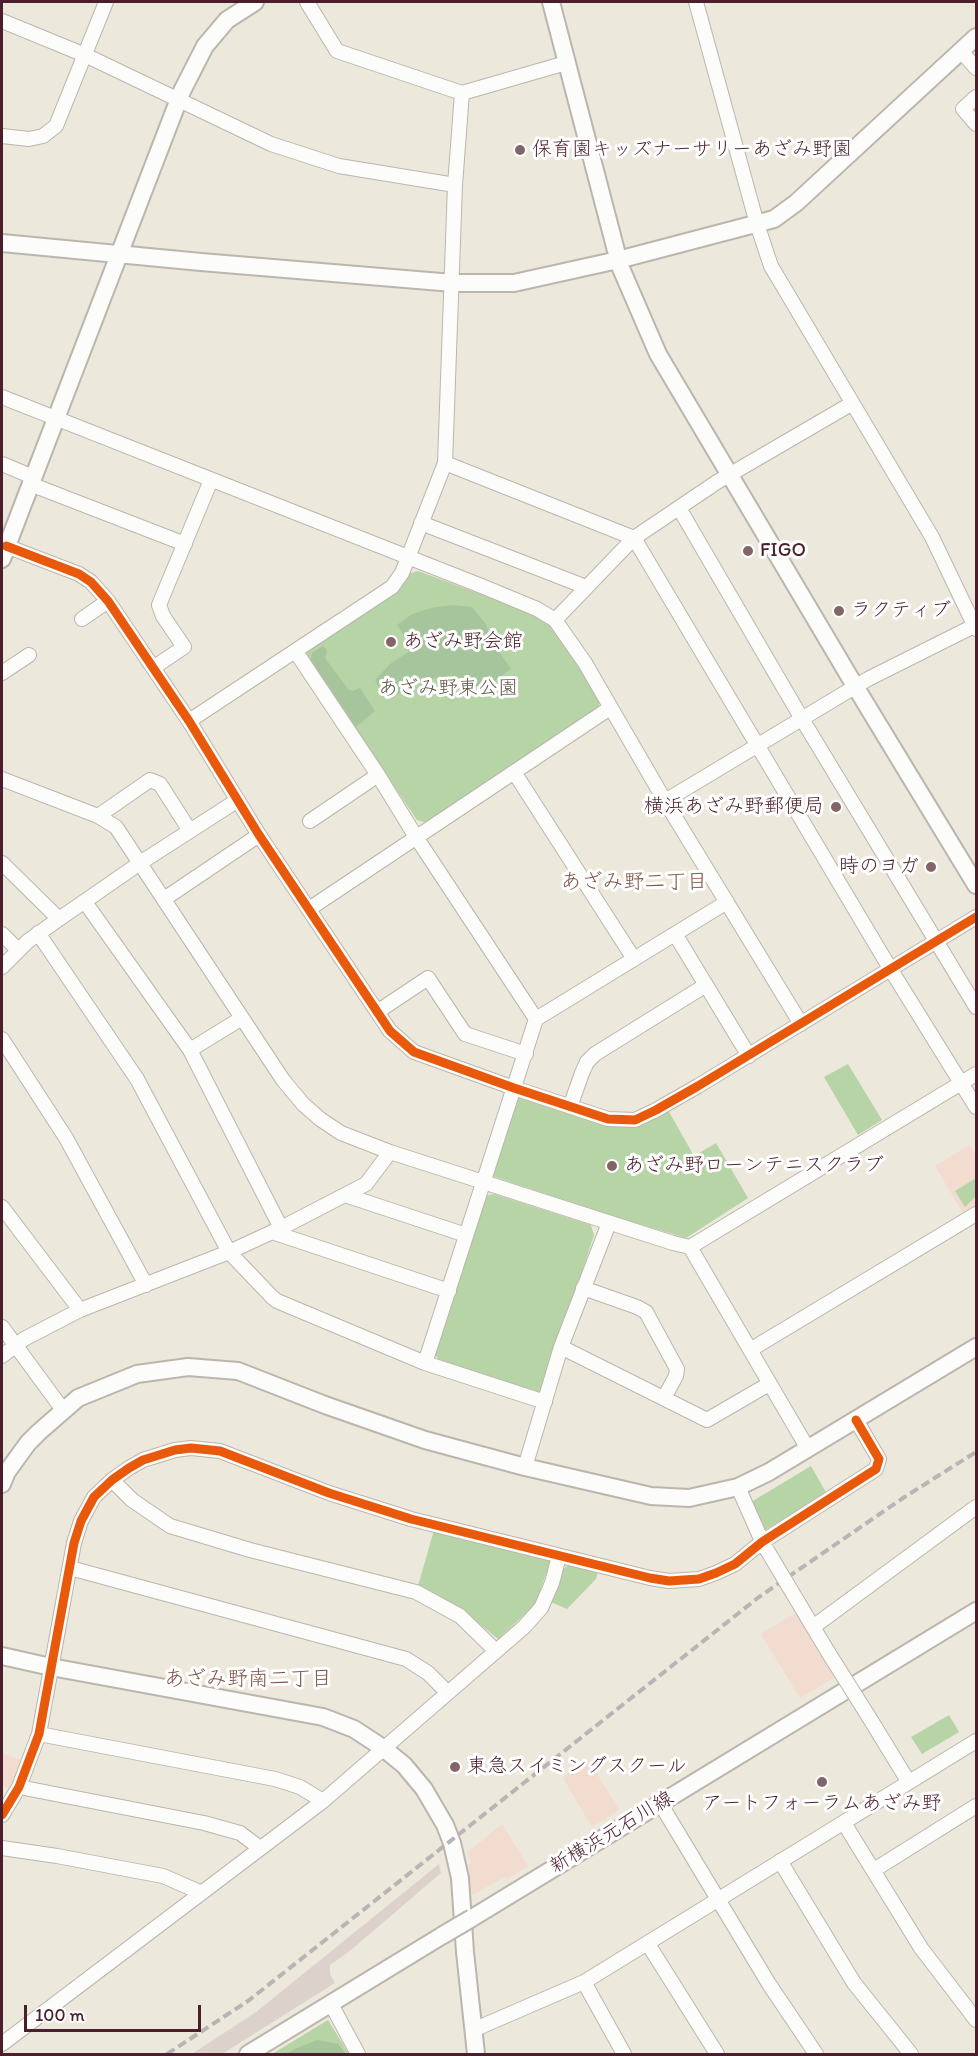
<!DOCTYPE html>
<html>
<head>
<meta charset="utf-8">
<style>
  body { margin:0 }
  #map { position:relative; width:978px; height:2056px; overflow:hidden; background:#ece8db; font-family:Itim,sans-serif }
  canvas { display:block }
  .frame { position:absolute; inset:0; border:3px solid #4a1f2b; pointer-events:none }
  .scale { position:absolute; left:24px; top:2005px; width:177px; height:27px; box-sizing:border-box; border:3px solid #4a1f2b; border-top:0; padding-left:8px; font-size:18px; line-height:21px; white-space:nowrap; color:#4a1f2b; -webkit-text-stroke:4px #fff; paint-order:stroke }
</style>
</head>
<body>
<div id="map">
<canvas width="978" height="2056"></canvas>
<div class="frame"></div>
<div class="scale">100 m</div>
</div>
<script>
const context = document.querySelector('canvas').getContext('2d');
context.lineJoin = 'round';
function fill(path, color) { context.fillStyle = color; context.fill(path, 'evenodd'); }
const toPath = rows => new Path2D(rows.map(r => 'M' + r).join(''));
function trace(path, color, width, dash) { context.strokeStyle = color; context.lineWidth = width; context.lineCap = dash ? 'butt' : 'round'; context.setLineDash(dash || []); context.stroke(path); }
function write(font, color, halo, rows, align = 'center') {
  context.font = font + ' Itim,"Klee One",sans-serif'; context.lineWidth = 6; context.setLineDash([]); context.textBaseline = 'middle'; context.strokeStyle = halo; context.fillStyle = color; for (const [text, x, y, turn = 0] of rows) {
    context.save(); context.translate(x, y); context.rotate((+turn || 0) * Math.PI / 180); context.textAlign = isNaN(turn) ? turn : align; if (halo) context.strokeText(text, 0, 0); context.fillText(text, 0, 0); context.restore();
  }
}
fill(toPath([
  [970,1145,976,1156,976,1208,964,1215,935,1166],
  [797,1612,837,1676,800,1698,761,1634],
  [2,1753,21,1760,11,1790,2,1786],
  [588,1759,619,1810,592,1827,563,1778],
  [502,1824,528,1866,507,1879,505,1877,472,1895,469,1867,471,1861,467,1853]
]), '#f2dbcf');
fill(toPath([
  [439,1864,441,1873,351,1950,330,1965,330,1974,335,1983,222,2054,192,2054,256,2012]
]), '#ddd1cc');
fill(toPath([
  [418,571,529,612,548,623,561,636,600,700,598,708,427,823,417,820,307,659,307,651,394,594,411,573],
  [848,1064,882,1120,858,1135,824,1077],
  [522,1095,613,1123,668,1110,694,1156,716,1143,748,1198,686,1238,605,1214,492,1176,515,1100],
  [976,1178,976,1196,965,1207,955,1191],
  [494,1194,591,1225,594,1235,544,1388,539,1393,441,1362,434,1354,475,1231,484,1196],
  [811,1466,827,1494,765,1530,751,1502],
  [434,1530,551,1560,535,1605,498,1639,465,1612,418,1586],
  [569,1565,598,1571,596,1579,567,1609,551,1602,563,1569],
  [949,1715,959,1732,922,1754,911,1737],
  [328,2020,349,2054,272,2054]
]), '#b6d4a5');
fill(toPath([
  [452,605,472,607,486,624,491,640,511,669,485,688,437,678,409,685,398,694,385,699,375,680,390,664,413,649,397,625,412,614,431,608],
  [323,646,327,650,325,658,348,689,353,691,360,688,375,711,356,727,311,660,312,653],
  [317,2040,338,2044,346,2054,286,2054,297,2048]
]), '#a7c59c');
const minor = toPath([
  [307,2,337,51,462,93,566,63],
  [696,2,757,224,771,266,932,537,976,629],
  [2,21,85,55,271,144,339,166,455,185],
  [961,51,976,68],
  [976,97,963,109,976,124],
  [2,136,29,139,43,136,56,126,106,2],
  [2,397,484,587,537,609,555,620],
  [445,463,634,538,891,970,976,1107],
  [2,464,33,477],
  [30,484,185,544],
  [679,508,802,719,976,1007],
  [421,523,586,587],
  [6,546,79,574,91,582,108,601,189,721,259,835,390,1031,414,1052,514,1088,608,1119,635,1120,656,1110,698,1086,976,917],
  [82,619,108,601],
  [296,652,378,775,416,837,536,1019,425,1363],
  [153,668,184,647,163,616,159,605,211,480],
  [2,673,29,655],
  [189,721,392,587,402,573,445,463,455,185,462,93],
  [514,772,634,959],
  [2,779,98,816,116,827,283,1080,303,1104,320,1119,341,1133,390,1152,673,1243,690,1247,976,1074],
  [665,801,868,679,976,625],
  [98,816,150,780,160,784,190,831],
  [310,821,378,775],
  [2,863,59,919],
  [164,899,259,835],
  [85,902,190,1050,281,1228],
  [309,909,610,708],
  [38,933,137,1079,229,1252,272,1297,277,1301,425,1363,545,1402],
  [2,934,18,950],
  [675,934,749,1056],
  [2,967,28,941,59,919,140,863,238,800],
  [377,1012,428,978,465,1034,526,1054],
  [536,1019,727,902],
  [801,1024,665,801,585,663,555,620,634,538,717,482,851,404],
  [2,1039,66,1138,146,1285],
  [190,1050,242,1018],
  [570,1107,582,1073,587,1062,595,1054,706,985],
  [345,1195,466,1235],
  [2,1207,80,1310],
  [272,1232,449,1291],
  [690,1247,808,1449],
  [583,1288,637,1307,646,1312,677,1369,676,1376,664,1398],
  [2,1327,63,1410],
  [561,1347,707,1420,769,1384],
  [750,1350,976,1214],
  [2,1356,24,1339,80,1310,229,1252,281,1228,366,1184,390,1152],
  [525,1467,561,1347,609,1223],
  [112,1480,132,1500,170,1526,250,1550,416,1592,460,1616,496,1651],
  [738,1487,765,1548],
  [70,1568,406,1659,428,1673,447,1692],
  [801,1607,828,1652],
  [813,1627,976,1507],
  [872,1722,908,1781],
  [39,1734,275,1779,300,1787,323,1801],
  [19,1787,204,1823,240,1833,260,1848],
  [660,1803,769,1984,816,2054],
  [2,1815,19,1787,39,1734,74,1543,81,1521,94,1497,112,1480,129,1468,143,1460,175,1450,191,1448,220,1451,329,1493,411,1519,650,1578,669,1581,699,1579,716,1573,735,1564,762,1542,876,1469,879,1459,856,1420],
  [844,1823,921,1948,976,2020],
  [2,1848,57,1856,163,1876,202,1893],
  [780,1861,854,1983,911,2054],
  [874,1870,976,1806],
  [648,1944,717,2054],
  [584,1982,624,2054],
  [331,2004,358,2054],
  [473,2030,584,1982,976,1741],
  [2,2044,323,1801,524,1627,541,1608,552,1583,559,1556]
]);
const tertiary = toPath([
  [551,2,620,266,658,354,855,686,976,885],
  [2,243,201,262,453,283,514,283,618,260,774,219,796,203,976,37],
  [2,559,182,91,205,46,227,20,255,2],
  [2,1484,7,1472,28,1443,39,1432,78,1398,137,1374,188,1367,238,1371,325,1405,425,1440,525,1467,651,1496,689,1498,738,1487,769,1472,976,1347],
  [2,1656,51,1667,323,1717,354,1729,383,1748,404,1765,424,1789,445,1825,452,1843,460,1878,465,1952,476,2054],
  [472,1918,976,1611],
  [248,2054,443,1935]
]);
trace(minor, '#bcb5ae', 16);
trace(tertiary, '#bcb5ae', 20);
trace(minor, '#fcfcfa', 14);
trace(tertiary, '#fcfcfa', 16);
trace(toPath([
  [167,2054,248,2001,759,1597,903,1498,976,1452]
]), '#bab4b4', 4, [9, 4.5]);
const minorBridge = toPath([
  [767,1550,801,1607],
  [828,1652,872,1722]
]);
const tertiaryBridge = toPath([
  [443,1935,472,1918]
]);
trace(minorBridge, '#bcb5ae', 16, []);
trace(tertiaryBridge, '#bcb5ae', 20, []);
trace(minorBridge, '#fcfcfa', 14);
trace(tertiaryBridge, '#fcfcfa', 16);
trace(toPath([
  [6,546,79,574,91,582,108,601,189,721,259,835,390,1031,414,1052,514,1088,608,1119,635,1120,656,1110,698,1086,976,917],
  [2,1815,19,1787,39,1734,74,1543,81,1521,94,1497,112,1480,129,1468,143,1460,175,1450,191,1448,220,1451,329,1493,411,1519,650,1578,669,1581,699,1579,716,1573,735,1564,762,1542,876,1469,879,1459,856,1420]
]), '#e8590c', 9);
for (const [x, y, r, color] of [
  [520,150,6,"#836569"],
  [748,551,6,"#836569"],
  [839,611,6,"#836569"],
  [391,642,6,"#836569"],
  [836,807,6,"#836569"],
  [931,867,6,"#836569"],
  [612,1166,6,"#836569"],
  [455,1767,6,"#836569"],
  [822,1782,6,"#836569"]
]) { const dot = new Path2D(); dot.arc(x, y, r, 0, 2 * Math.PI); context.fillStyle = color; context.fill(dot); trace(dot, '#fff', 2); }
write('20px', '#4a1f2b', '#fff', [
  ["保育園キッズナーサリーあざみ野園",532,150],
  ["FIGO",760,551],
  ["ラクティブ",851,611],
  ["あざみ野会館",403,642],
  ["横浜あざみ野郵便局",824,807,"right"],
  ["時のヨガ",919,867,"right"],
  ["あざみ野ローンテニスクラブ",624,1166],
  ["東急スイミングスクール",467,1767],
  ["アートフォーラムあざみ野",822,1804,"center"]
], 'left');
write('20px', '#605846', '#fff', [
  ["あざみ野東公園",448,689]
]);
write('20px', '#4a1f2b', '#fff', [
  ["新横浜元石川線",612,1833,-31]
]);
write('21px', '#825548', '#fff', [
  ["あざみ野二丁目",634,883],
  ["あざみ野南二丁目",248,1680]
]);
</script>
</body>
</html>
